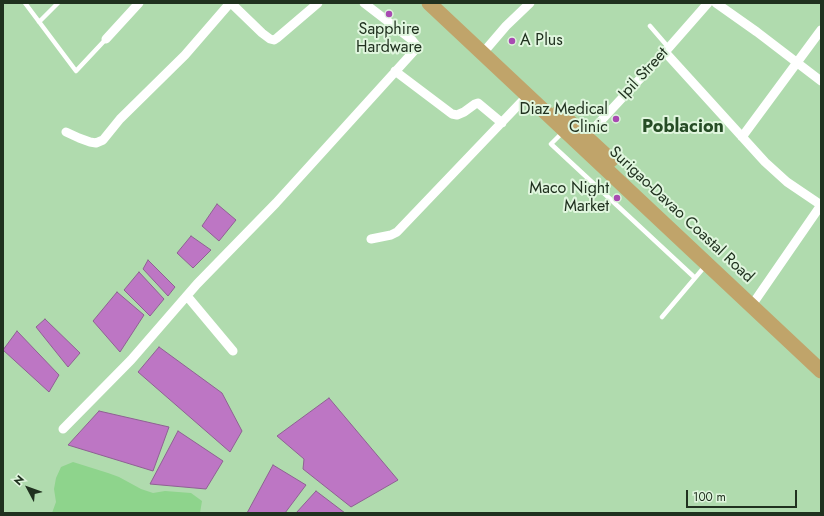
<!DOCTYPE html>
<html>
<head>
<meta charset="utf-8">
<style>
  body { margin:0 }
  #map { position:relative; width:824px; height:516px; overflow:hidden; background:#b0dbae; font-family:Jost,sans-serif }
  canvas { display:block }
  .frame { position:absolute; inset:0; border:4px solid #20311f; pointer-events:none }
  .north { position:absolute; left:8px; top:468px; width:40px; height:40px; -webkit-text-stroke:3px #e0f6de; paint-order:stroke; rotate:311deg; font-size:11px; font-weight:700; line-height:16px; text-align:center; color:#20311f }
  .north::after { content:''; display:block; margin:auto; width:14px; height:18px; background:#20311f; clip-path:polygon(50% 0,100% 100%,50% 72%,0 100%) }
  .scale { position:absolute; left:686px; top:490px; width:111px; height:18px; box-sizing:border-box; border:2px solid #20311f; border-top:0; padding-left:5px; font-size:12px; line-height:14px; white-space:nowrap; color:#20311f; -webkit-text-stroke:3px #e0f6de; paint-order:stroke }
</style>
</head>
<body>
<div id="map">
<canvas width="824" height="516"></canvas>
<div class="frame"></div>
<div class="north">N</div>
<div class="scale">100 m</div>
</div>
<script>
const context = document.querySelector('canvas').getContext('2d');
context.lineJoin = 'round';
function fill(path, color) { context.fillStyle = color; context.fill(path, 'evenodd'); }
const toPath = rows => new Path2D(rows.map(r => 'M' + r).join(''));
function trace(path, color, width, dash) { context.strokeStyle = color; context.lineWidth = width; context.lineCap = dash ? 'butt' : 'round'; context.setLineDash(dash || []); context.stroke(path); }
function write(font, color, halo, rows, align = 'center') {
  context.font = font + ' Jost,sans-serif'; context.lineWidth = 4; context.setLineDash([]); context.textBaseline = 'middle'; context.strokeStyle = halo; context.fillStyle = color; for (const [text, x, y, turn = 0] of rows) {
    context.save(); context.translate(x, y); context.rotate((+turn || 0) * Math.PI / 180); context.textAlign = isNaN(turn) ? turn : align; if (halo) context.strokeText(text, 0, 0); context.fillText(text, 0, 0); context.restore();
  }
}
fill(toPath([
  [73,462,108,473,119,477,141,489,153,493,165,491,191,493,202,501,200,513,52,513,56,502,54,489,56,478,61,467]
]), '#8ed48c');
const water = toPath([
  [217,204,236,220,219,241,202,226,217,204],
  [191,236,211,250,193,268,177,253,191,236],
  [148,260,175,287,168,296,143,269,148,260],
  [139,272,164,299,150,316,124,290,139,272],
  [117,292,144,315,120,352,93,321,117,292],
  [45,319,80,353,68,367,36,327,45,319],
  [17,331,59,375,49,392,3,350,17,331],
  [159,347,222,393,242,431,230,452,138,372,159,347],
  [329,398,398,480,351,507,303,469,304,459,277,436,329,398],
  [99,411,169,427,153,471,68,445,99,411],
  [178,431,223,461,206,489,150,484,178,431],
  [273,465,306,485,285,513,247,513,273,465],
  [316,491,345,513,296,513,316,491]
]);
fill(water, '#bd76c4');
trace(water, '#8e6192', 1);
trace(toPath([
  [25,3,76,71,106,39],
  [39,22,58,3],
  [650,26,669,48],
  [563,132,551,144,694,277],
  [662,317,706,265]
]), '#fff', 4.5);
trace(toPath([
  [231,3,262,33,270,39,274,40,277,38,318,3],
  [716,3,757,32,821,81],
  [106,39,139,3],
  [665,52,765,162,787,182,821,205],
  [482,54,506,26,530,3],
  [395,71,452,114,457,115,464,112,475,104,478,103,502,123],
  [66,132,79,138,90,142,96,143,103,140,120,119,185,55,230,3],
  [742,137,821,30],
  [583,140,665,52,708,3],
  [371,239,391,235,397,232,527,96],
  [187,296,233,351],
  [752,305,821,205],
  [63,429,131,360,197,284,276,203,414,51,416,45,412,40,364,3]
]), '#fff', 9);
trace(toPath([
  [429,3,821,371],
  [559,112,611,160]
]), '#c0a46a', 15);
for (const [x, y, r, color] of [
  [389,14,4,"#a84ab2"],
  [512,41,4,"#a84ab2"],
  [616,119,4,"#a84ab2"],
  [617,198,4,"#a84ab2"]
]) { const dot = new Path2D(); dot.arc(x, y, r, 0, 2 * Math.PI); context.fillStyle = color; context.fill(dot); trace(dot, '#e0f6de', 1.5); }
write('16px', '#20311f', '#e0f6de', [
  ["Sapphire",389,30,"center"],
  ["Hardware",389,48,"center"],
  ["A Plus",520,41,"left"],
  ["Diaz Medical",608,110],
  ["Clinic",608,128],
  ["Maco Night",609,189],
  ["Market",609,207]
], 'right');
write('16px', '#20311f', '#e0f6de', [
  ["Ipil Street",644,74,-47],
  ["Surigao-Davao Coastal Road",681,215,43]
]);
write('bold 18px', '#264c25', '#e0f6de', [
  ["Poblacion",683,128]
]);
</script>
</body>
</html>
